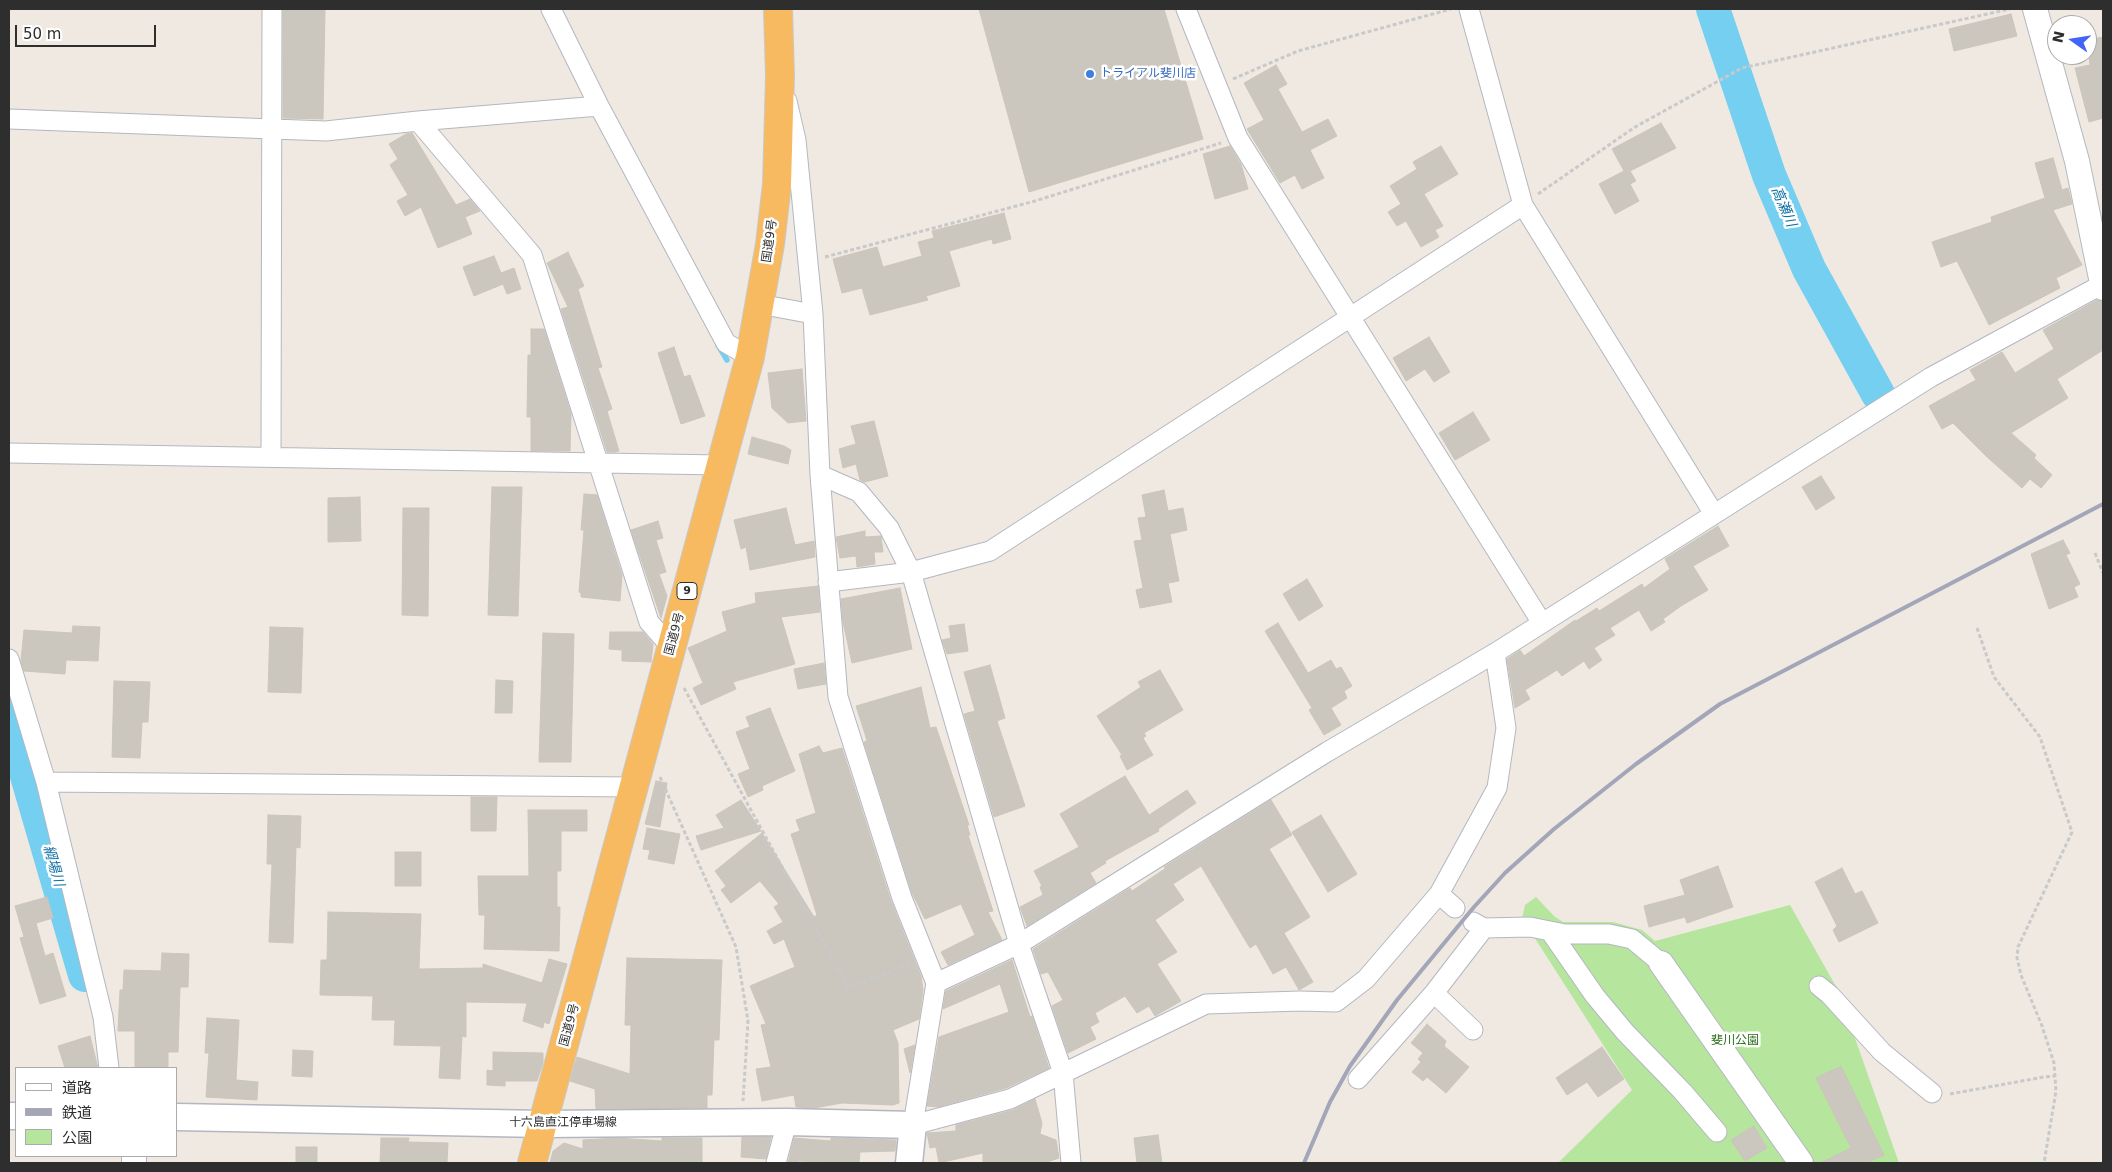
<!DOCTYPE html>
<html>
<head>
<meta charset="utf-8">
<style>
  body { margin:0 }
  #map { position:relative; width:2112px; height:1172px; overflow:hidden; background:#efe9e1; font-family:"DejaVu Sans","Noto Sans JP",sans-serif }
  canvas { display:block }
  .frame { position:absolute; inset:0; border:10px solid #2e2e2e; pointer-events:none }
  .legend { position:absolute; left:15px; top:1067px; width:162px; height:90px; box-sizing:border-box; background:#fff; border:1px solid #ababab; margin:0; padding:6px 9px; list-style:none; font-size:15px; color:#2e2e2e }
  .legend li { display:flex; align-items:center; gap:10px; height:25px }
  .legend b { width:25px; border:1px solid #ababab }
  .north { position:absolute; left:2047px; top:15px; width:50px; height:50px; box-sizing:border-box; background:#fff; border:1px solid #ababab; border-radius:50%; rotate:283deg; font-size:14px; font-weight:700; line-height:20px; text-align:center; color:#2e2e2e }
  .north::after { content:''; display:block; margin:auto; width:18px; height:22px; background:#4264fb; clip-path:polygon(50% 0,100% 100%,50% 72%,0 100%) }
  .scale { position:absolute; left:15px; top:25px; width:141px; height:22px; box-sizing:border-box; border:2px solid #2e2e2e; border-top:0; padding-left:6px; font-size:15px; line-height:18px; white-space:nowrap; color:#2e2e2e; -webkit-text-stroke:4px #fff; paint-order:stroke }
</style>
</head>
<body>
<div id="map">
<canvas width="2112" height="1172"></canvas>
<div class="frame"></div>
<ul class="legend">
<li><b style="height:6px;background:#fff"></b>道路</li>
<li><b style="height:6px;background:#a3a6b8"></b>鉄道</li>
<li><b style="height:14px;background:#b6e59e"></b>公園</li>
</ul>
<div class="north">N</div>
<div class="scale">50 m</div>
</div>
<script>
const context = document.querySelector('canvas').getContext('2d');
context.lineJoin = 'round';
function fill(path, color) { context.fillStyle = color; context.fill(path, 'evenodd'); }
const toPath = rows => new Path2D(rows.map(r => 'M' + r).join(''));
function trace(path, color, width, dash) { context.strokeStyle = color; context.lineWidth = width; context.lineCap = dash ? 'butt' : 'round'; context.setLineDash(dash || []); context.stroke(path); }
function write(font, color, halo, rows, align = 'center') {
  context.font = font + ' "DejaVu Sans","Noto Sans JP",sans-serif'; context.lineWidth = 5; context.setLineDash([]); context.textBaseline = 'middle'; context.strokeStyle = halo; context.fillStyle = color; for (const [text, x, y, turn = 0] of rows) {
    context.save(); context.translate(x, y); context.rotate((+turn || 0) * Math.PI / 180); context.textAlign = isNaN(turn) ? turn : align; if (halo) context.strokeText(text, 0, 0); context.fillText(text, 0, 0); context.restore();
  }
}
fill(toPath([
  [1536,897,1554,916,1563,922,1613,922,1642,930,1655,941,1790,905,1838,990,1899,1163,1558,1163,1632,1090,1522,918,1525,905]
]), '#b6e59e');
trace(toPath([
  [718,345,727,360]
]), '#75cff0', 5.5);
trace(toPath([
  [1713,9,1769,175,1809,269,1878,394],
  [9,714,85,975]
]), '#75cff0', 34);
const building = toPath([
  [283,9,325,9,323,119,283,118,283,9],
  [979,9,1164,9,1203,139,1029,192,979,9],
  [2011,14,2017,36,1954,51,1949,29,2011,14],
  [2103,37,2103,118,2089,122,2075,68,2090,65,2087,40,2103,37],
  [1276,65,1287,84,1278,89,1302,132,1328,119,1337,136,1310,150,1324,178,1302,189,1295,175,1280,183,1247,129,1264,120,1244,83,1276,65],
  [1661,123,1676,148,1630,171,1636,181,1630,184,1639,201,1615,214,1599,184,1624,171,1612,149,1661,123],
  [412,133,456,205,470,199,480,211,465,217,472,234,438,248,421,207,405,216,397,201,408,195,390,165,398,159,389,144,406,134,412,133],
  [1230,146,1241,164,1248,189,1215,199,1203,154,1230,146],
  [1441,146,1458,174,1424,194,1443,226,1435,230,1439,237,1421,247,1406,221,1397,226,1388,212,1401,204,1390,186,1417,169,1413,162,1441,146],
  [2053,158,2062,190,2068,188,2072,204,2053,210,2082,265,2056,278,2060,288,1989,325,1957,261,1941,267,1932,242,1992,222,1991,217,2045,198,2035,163,2053,158],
  [1004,213,1011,239,993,244,992,239,949,251,960,286,926,296,928,300,870,315,862,288,842,293,833,259,877,247,883,267,922,256,918,242,934,238,932,231,1004,213],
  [568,252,584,286,578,289,602,367,598,368,612,409,607,411,619,451,615,452,607,452,561,309,568,307,547,263,568,252],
  [494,256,501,273,514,268,521,289,507,294,503,284,474,296,463,267,494,256],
  [2097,300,2103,301,2103,350,2057,379,2068,398,2011,433,2036,455,2034,458,2052,475,2041,488,2030,479,2022,488,1987,457,1953,423,1942,429,1929,406,1976,380,1970,370,2002,352,2015,373,2054,349,2043,330,2097,300],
  [531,329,544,329,571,414,570,451,531,451,531,417,527,417,528,355,531,355,531,329],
  [1429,337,1450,372,1434,382,1425,369,1406,381,1393,358,1429,337],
  [674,347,684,377,690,375,705,416,681,424,658,353,674,347],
  [802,369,806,421,788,423,772,408,768,373,802,369],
  [1473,412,1490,440,1455,460,1439,433,1473,412],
  [874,421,888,476,865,482,860,480,856,464,843,468,839,449,856,444,851,426,874,421],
  [752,437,784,446,791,450,788,464,748,454,752,437],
  [1821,476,1835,498,1816,510,1802,487,1821,476],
  [492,487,522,487,518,616,488,615,492,487],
  [1164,490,1168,511,1183,508,1187,530,1170,534,1179,581,1168,583,1172,602,1140,608,1136,590,1143,588,1134,541,1142,540,1138,518,1146,517,1142,495,1164,490],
  [584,494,597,495,622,575,620,601,581,597,581,593,579,592,584,530,581,530,584,494],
  [360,497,361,541,328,542,328,498,360,497],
  [403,508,429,508,428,616,402,615,403,508],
  [786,508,795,545,814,541,815,557,750,570,746,547,741,549,734,520,786,508],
  [658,521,663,538,656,540,666,572,659,574,667,596,661,618,631,530,658,521],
  [1718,526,1729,546,1693,566,1708,590,1681,606,1663,619,1665,622,1651,631,1639,610,1610,628,1615,635,1594,648,1602,660,1589,669,1584,661,1562,676,1557,670,1525,690,1530,699,1515,708,1507,659,1520,650,1524,656,1575,620,1576,621,1597,608,1599,611,1642,584,1644,588,1670,569,1665,559,1718,526],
  [865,531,865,537,881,536,883,552,874,552,875,564,857,567,856,556,840,558,836,537,865,531],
  [2063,540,2070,553,2066,555,2080,584,2074,587,2078,597,2049,609,2031,554,2063,540],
  [1307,579,1323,606,1299,621,1283,594,1307,579],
  [818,586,820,612,781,617,795,664,733,682,736,689,701,705,693,688,703,683,688,648,727,631,722,612,756,603,755,593,818,586],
  [900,588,912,649,852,663,843,622,841,599,900,588],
  [1278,623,1308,673,1331,660,1336,669,1341,667,1352,686,1344,691,1347,698,1331,708,1341,725,1324,735,1309,710,1312,708,1265,631,1278,623],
  [964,624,968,651,947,654,942,640,951,638,949,626,964,624],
  [73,626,100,627,98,661,66,660,65,674,24,671,21,661,24,630,72,633,73,626],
  [270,627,303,628,301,693,268,692,270,627],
  [610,632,643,632,653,644,651,662,622,661,622,650,609,649,610,632],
  [543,633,574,634,571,762,539,762,543,633],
  [824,663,826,684,798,689,794,669,824,663],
  [990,665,1005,718,997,721,1025,806,994,817,964,714,975,711,964,672,990,665],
  [1160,670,1183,710,1144,733,1146,736,1143,738,1153,755,1127,770,1120,756,1122,755,1097,716,1141,687,1138,682,1160,670],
  [496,680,513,681,512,713,495,713,496,680],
  [114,681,150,682,148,722,142,722,140,758,112,757,114,681],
  [921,687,930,728,936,727,969,825,967,825,970,835,968,835,993,911,988,912,1002,940,948,965,941,952,975,935,961,904,925,919,912,893,864,742,867,741,865,734,856,706,921,687],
  [770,708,795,771,762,786,763,790,748,797,738,774,750,769,736,732,750,727,746,717,770,708],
  [819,746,823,753,842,748,891,901,921,976,923,990,919,1019,893,1030,898,1043,899,1103,893,1105,842,1103,814,1108,796,1107,794,1095,762,1101,756,1069,771,1067,761,1025,766,1024,750,986,795,967,784,939,774,944,767,931,783,922,774,907,779,904,760,881,731,903,721,890,726,886,715,871,762,833,814,917,817,915,791,834,800,831,796,820,816,813,799,754,819,746],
  [1125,776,1149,815,1187,790,1196,803,1158,829,1159,831,1105,861,1106,863,1090,873,1096,883,1027,926,1020,907,1043,895,1040,887,1042,886,1034,871,1079,847,1060,814,1125,776],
  [656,781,667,783,660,827,645,824,656,781],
  [471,797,497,797,496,831,471,831,471,797],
  [741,800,761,831,701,850,696,836,724,828,716,815,741,800],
  [1271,800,1292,835,1269,849,1310,917,1284,933,1313,982,1299,990,1286,967,1273,974,1256,944,1250,948,1201,866,1173,884,1184,900,1155,920,1177,952,1157,964,1181,1001,1155,1016,1149,1006,1137,1013,1125,996,1095,1013,1099,1022,1090,1027,1096,1039,1068,1053,1052,1006,1063,1000,1048,972,1041,974,1033,949,1130,888,1132,891,1166,868,1164,867,1271,800],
  [528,810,587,810,587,831,561,831,561,871,557,871,557,907,560,907,559,951,484,949,485,915,479,915,478,876,529,876,528,810],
  [268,815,301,816,300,848,296,847,293,943,269,942,272,864,267,864,268,815],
  [1321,815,1357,874,1328,892,1292,832,1321,815],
  [647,828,680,834,674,864,648,859,650,850,643,849,647,828],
  [395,852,421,852,421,886,395,886,395,852],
  [1718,866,1733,907,1687,923,1685,917,1649,927,1644,906,1685,895,1680,880,1718,866],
  [1842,868,1855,894,1862,891,1878,923,1839,942,1833,930,1837,926,1815,882,1842,868],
  [47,897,53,918,36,923,45,956,53,953,66,996,40,1004,20,938,24,937,15,906,47,897],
  [328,912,421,914,419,969,483,968,483,964,542,983,549,959,567,964,549,1024,544,1022,543,1028,523,1021,527,1003,466,1002,466,1037,462,1036,460,1079,439,1078,441,1046,394,1045,395,1020,372,1020,373,996,320,995,321,960,327,960,328,912],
  [162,953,189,954,188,987,180,987,178,1052,168,1052,168,1068,135,1068,135,1031,118,1031,120,990,123,990,124,970,161,971,162,953],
  [627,958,722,960,719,1040,714,1040,712,1095,707,1095,707,1108,596,1109,595,1089,570,1081,577,1057,630,1074,631,1025,625,1025,627,958],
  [1012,960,1030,1017,1032,1016,1049,1068,1006,1088,938,1107,927,1106,939,1037,1009,1012,1000,984,943,1009,946,991,1012,960],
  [207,1018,239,1020,236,1080,258,1082,257,1100,206,1097,209,1053,205,1053,207,1018],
  [1427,1024,1446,1041,1444,1046,1469,1067,1446,1093,1427,1077,1423,1081,1412,1072,1421,1062,1418,1059,1423,1053,1411,1043,1427,1024],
  [90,1036,98,1068,65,1068,58,1046,90,1036],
  [915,1045,910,1073,904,1049,915,1045],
  [1602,1047,1624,1079,1598,1097,1587,1082,1567,1095,1556,1078,1602,1047],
  [293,1050,313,1051,312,1077,292,1076,293,1050],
  [493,1052,543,1053,543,1063,537,1081,505,1081,505,1086,487,1085,487,1070,493,1071,493,1052],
  [1841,1066,1884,1155,1866,1163,1820,1163,1851,1148,1816,1078,1841,1066],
  [1035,1099,1042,1123,1040,1134,1056,1140,1059,1158,1044,1163,983,1163,983,1153,939,1163,936,1147,930,1148,927,1133,956,1131,956,1125,1013,1110,1035,1099],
  [1754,1126,1767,1148,1745,1161,1731,1140,1754,1126],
  [1158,1135,1162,1163,1137,1163,1134,1138,1158,1135],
  [742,1137,771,1137,766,1159,741,1157,742,1137],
  [381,1138,409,1138,408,1142,448,1143,447,1163,380,1163,381,1138],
  [617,1138,662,1141,662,1138,702,1138,702,1163,550,1163,553,1151,564,1143,583,1149,583,1140,617,1138],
  [794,1138,831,1141,831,1138,896,1140,895,1151,860,1152,859,1163,798,1161,798,1163,788,1163,794,1138],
  [296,1147,317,1147,317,1163,296,1163,296,1147]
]);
fill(building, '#cbc7bf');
trace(building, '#cbc5ba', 1);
const minor = toPath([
  [551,9,599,106,726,343,750,357],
  [1186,9,1238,138,1542,623],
  [1469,9,1523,205,1714,514],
  [787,101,796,140,813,314,820,475,838,697,902,898,936,983,913,1125,1010,1099,1206,1004,1300,1001,1336,1002,1366,979,1439,894,1497,788,1506,728,1495,653],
  [9,119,326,131,418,121,599,106],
  [418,121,532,255,649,622,671,647],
  [759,304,813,314],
  [9,453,721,465],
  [271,457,272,9],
  [820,475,859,492,889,528,911,572,1019,944,1063,1073,1071,1163],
  [828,582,911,572,990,551,1523,205],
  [9,659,46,782,103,1017,109,1068],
  [46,782,634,787],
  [1439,894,1455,908],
  [1473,922,1484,928,1530,927,1565,934,1609,934,1632,939,1661,963],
  [1550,931,1595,996,1625,1032,1683,1092,1717,1132],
  [936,983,1019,944,1327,752,1495,653,1931,377,2103,284],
  [1819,986,1830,995,1882,1052,1932,1093],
  [1434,993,1473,1030],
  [1358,1079,1434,993,1484,928],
  [776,1163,787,1122]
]);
const tertiary = toPath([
  [2035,9,2077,161,2103,288],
  [1661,963,1801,1163],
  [134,1156,134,1163]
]);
const secondary = toPath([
  [9,1116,16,1116],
  [176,1117,543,1124,787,1122,913,1125,909,1163]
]);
const trunk = toPath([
  [532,1163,750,357,770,244,777,184,780,76,778,9]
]);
trace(minor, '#b4b7c1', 21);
trace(tertiary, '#b4b7c1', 26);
trace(secondary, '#b4b7c1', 29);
trace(trunk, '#c9c9c9', 30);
trace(toPath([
  [1233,79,1298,51,1451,9],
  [1538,194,1635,127,1742,68,2010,9],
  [825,257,1035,201,1221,143],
  [2095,553,2103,573],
  [1977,628,1994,677,2040,737,2072,832,2018,947,2017,958,2021,975,2042,1026,2054,1063,2056,1091,2044,1163],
  [684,688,848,987,910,964],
  [660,777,736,947,748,1021,743,1101],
  [1950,1094,2044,1077,2055,1076]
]), '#c9c9c9', 3, [4, 2.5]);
trace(minor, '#fff', 19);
trace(tertiary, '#fff', 24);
trace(secondary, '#fff', 26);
trace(trunk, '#f8ba60', 28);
trace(toPath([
  [1304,1163,1330,1102,1350,1066,1397,1000,1474,907,1505,873,1554,829,1636,764,1720,704,2103,504]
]), '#a3a6b8', 4);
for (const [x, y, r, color] of [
  [1090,74,5,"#3f7fe0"]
]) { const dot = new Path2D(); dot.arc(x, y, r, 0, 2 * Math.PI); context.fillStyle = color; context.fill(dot); trace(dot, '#fff', 2); }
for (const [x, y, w] of [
  [687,591,20]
]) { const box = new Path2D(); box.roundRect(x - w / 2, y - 8.5, w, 17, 4); context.fillStyle = '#fff'; context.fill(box); trace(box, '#2e2e2e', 1); }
write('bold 11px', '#2e2e2e', null, [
  ["9",687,591]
]);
write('12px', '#366cbe', '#fff', [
  ["トライアル斐川店",1100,74]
], 'left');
write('12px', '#2e2e2e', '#fff', [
  ["国道9号",770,241,-82],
  ["国道9号",675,634,-75],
  ["国道9号",570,1025,-75],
  ["十六島直江停車場線",563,1123]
]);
write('12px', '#2c6e1b', '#fff', [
  ["斐川公園",1735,1041]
]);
write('italic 14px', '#0d6fa3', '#fff', [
  ["高瀬川",1783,207,67],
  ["綱場川",53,866,74]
]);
</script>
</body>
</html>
